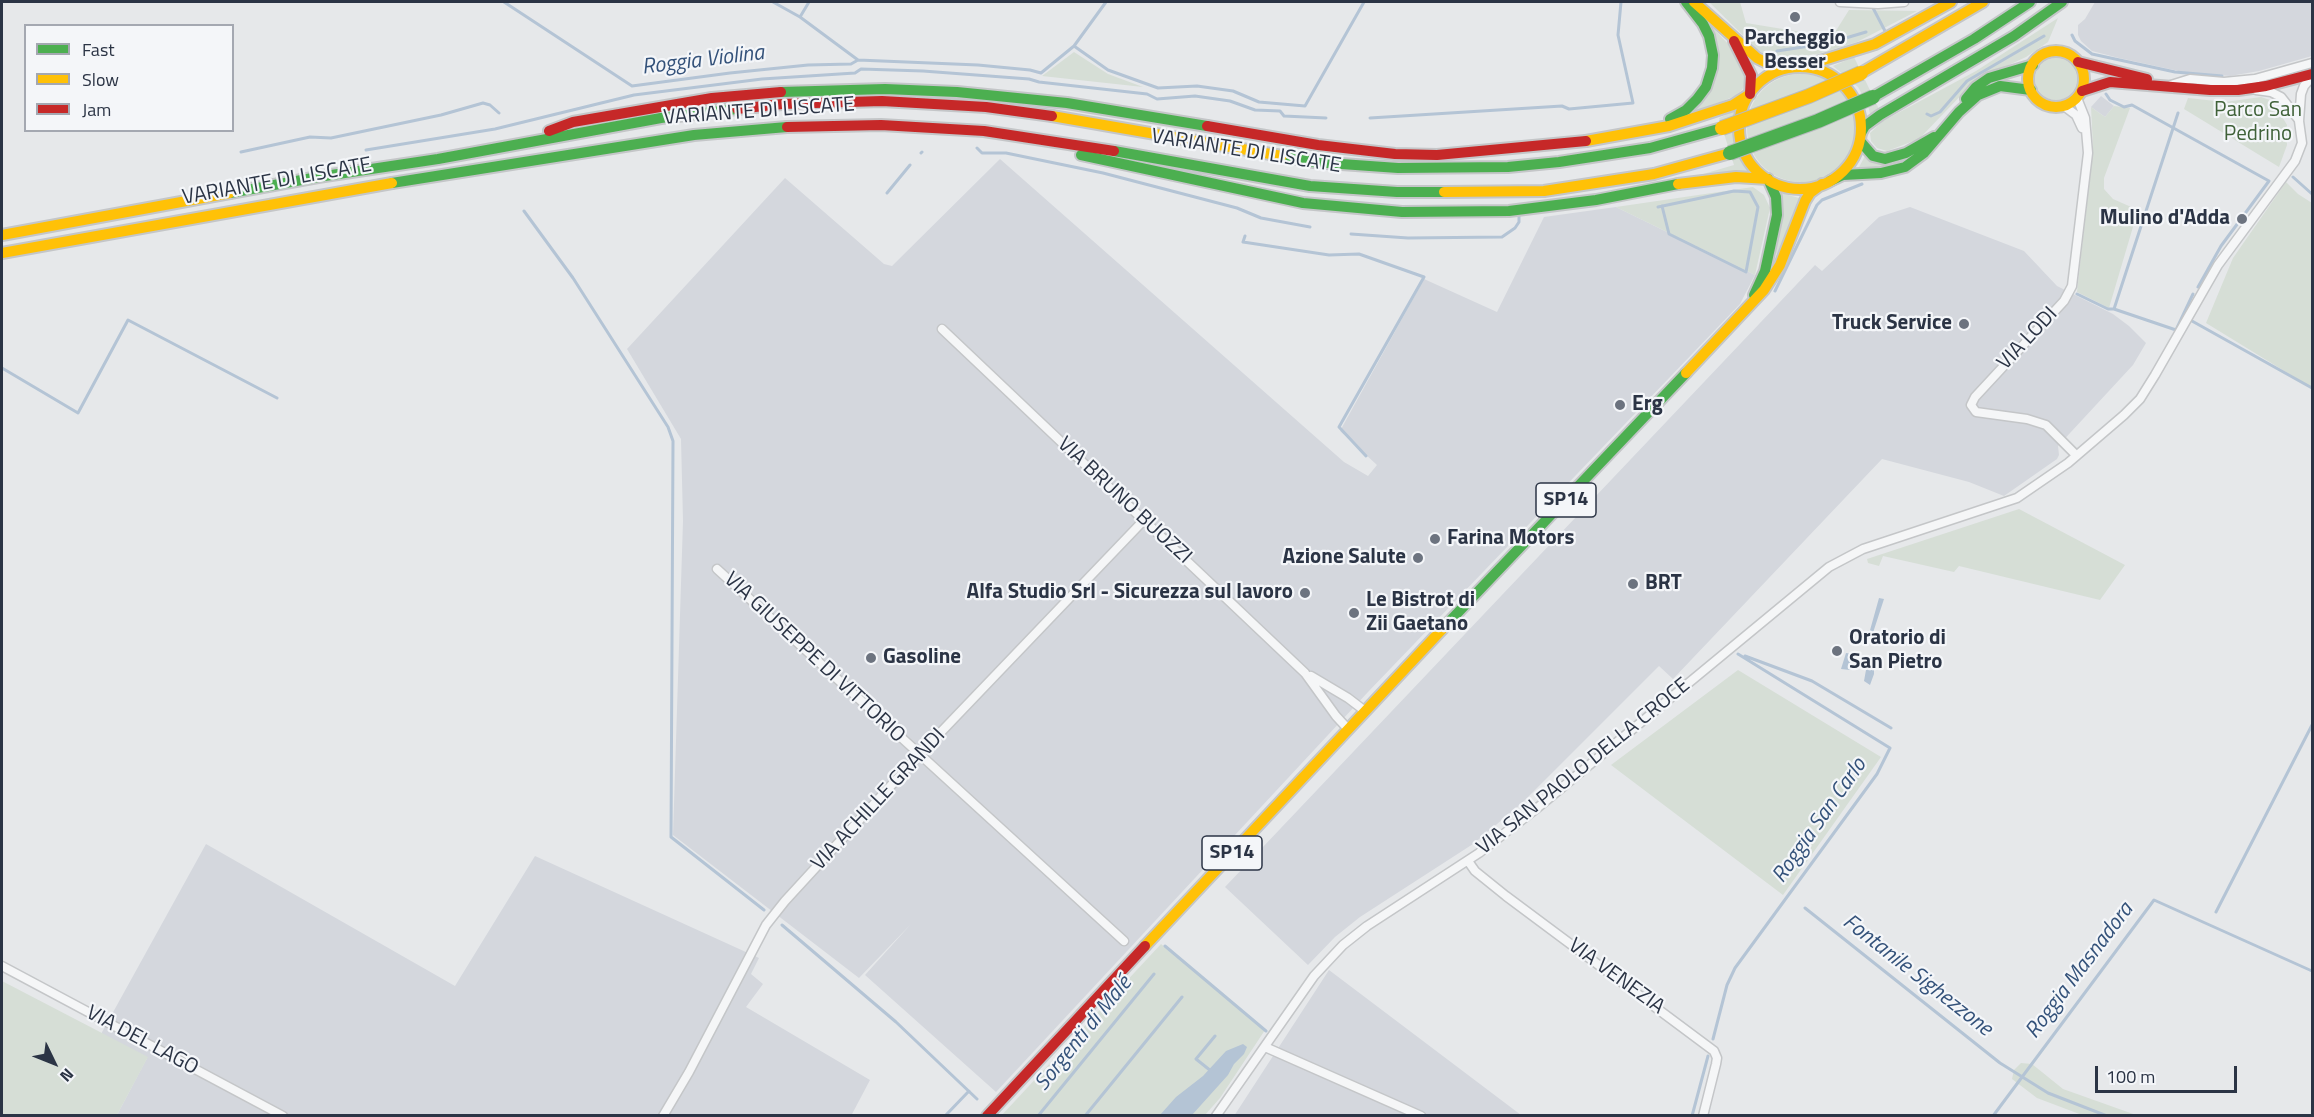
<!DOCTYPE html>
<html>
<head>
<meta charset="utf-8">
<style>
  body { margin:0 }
  #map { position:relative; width:2314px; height:1117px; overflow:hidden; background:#e6e8ea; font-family:"Titillium Web",sans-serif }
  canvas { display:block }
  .frame { position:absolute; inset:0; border:3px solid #2b3445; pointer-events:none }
  .legend { position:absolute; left:24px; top:24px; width:210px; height:108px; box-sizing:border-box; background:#f4f6f9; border:2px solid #a4a8b1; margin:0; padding:8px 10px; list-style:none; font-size:18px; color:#2b3445 }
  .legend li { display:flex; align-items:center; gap:12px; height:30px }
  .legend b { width:30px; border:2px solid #a4a8b1 }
  .north { position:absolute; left:24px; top:1033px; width:60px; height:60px; -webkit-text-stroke:4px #f4f6f9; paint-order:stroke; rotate:133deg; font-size:16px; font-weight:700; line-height:24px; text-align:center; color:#2b3445 }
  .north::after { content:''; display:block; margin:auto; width:21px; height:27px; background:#2b3445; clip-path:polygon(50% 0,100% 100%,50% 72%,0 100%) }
  .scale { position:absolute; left:2095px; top:1066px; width:142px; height:27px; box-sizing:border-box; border:3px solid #2b3445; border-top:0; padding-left:8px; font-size:18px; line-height:21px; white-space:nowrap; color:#2b3445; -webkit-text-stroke:4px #f4f6f9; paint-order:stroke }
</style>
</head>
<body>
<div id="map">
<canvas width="2314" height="1117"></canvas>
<div class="frame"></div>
<ul class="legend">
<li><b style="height:8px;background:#4caf50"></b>Fast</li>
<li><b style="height:8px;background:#ffc107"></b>Slow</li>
<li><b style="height:8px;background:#c62828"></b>Jam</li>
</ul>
<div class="north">N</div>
<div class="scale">100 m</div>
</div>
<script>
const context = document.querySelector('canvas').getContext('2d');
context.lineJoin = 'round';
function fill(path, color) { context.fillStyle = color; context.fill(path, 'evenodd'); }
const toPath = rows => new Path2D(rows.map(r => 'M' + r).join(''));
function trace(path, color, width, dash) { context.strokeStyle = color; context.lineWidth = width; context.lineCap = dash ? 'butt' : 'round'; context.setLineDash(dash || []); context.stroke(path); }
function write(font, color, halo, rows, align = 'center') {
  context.font = font + ' "Titillium Web",sans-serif'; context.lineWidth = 4.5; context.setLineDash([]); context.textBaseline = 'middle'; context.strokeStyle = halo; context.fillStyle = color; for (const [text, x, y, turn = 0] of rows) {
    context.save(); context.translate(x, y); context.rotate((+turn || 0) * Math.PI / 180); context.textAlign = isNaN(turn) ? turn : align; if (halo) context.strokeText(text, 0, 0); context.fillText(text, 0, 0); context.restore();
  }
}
fill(toPath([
  [2095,2,2312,2,2312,56,2259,71,2230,76,2183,72,2119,58,2092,51,2081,41,2078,35,2078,25,2085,19],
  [2101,96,2114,106,2105,117,2091,107],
  [1000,159,1344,462,1368,476,1377,465,1340,431,1424,279,1497,312,1544,217,1616,207,1755,275,1740,304,1368,692,996,1092,865,975,911,924,859,978,673,835,683,521,681,439,627,349,785,178,884,264,892,266],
  [1910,207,2024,251,2057,286,2113,314,2129,326,2146,343,2133,365,2058,446,2059,455,2057,459,2004,496,1969,482,1882,459,1673,679,1659,666,1521,804,1473,844,1360,917,1335,937,1308,965,1225,887,1815,265,1822,271,1879,217],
  [206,844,455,986,535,856,759,958,751,974,763,984,746,1007,870,1080,851,1116,117,1115,147,1058,101,1034],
  [1329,970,1521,1115,1234,1116]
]), '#d4d7dd');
fill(toPath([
  [1709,2,1740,2,1746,23,1832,37,1849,10,1917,11,1857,42,1818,54,1775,59,1766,56,1757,49],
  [1701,15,1729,45,1740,60,1746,77,1746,82,1742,90,1735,96,1686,116,1711,89],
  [2058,18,2048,42,2026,57,1985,76,1969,87,1919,139,1887,151,1877,148,1871,141,1870,133,1883,121,1976,71],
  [1074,52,1108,74,1143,87,1042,76],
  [1854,57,1879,109,1870,114,1868,105,1858,87,1833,66],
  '2035 79a21 21 0 1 1 42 0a21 21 0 1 1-42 0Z',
  '1747 128a54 54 0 1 1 108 0a54 54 0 1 1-108 0Z',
  [2261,97,2273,101,2287,125,2287,145,2279,167,2184,109,2188,98,2225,102],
  [2114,106,2130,108,2104,178,2104,189,2113,199,2138,210,2109,308,2077,292,2093,147,2091,107,2105,117],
  [1734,111,1733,137,1740,157,1749,173,1700,175,1734,165,1719,118],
  [1865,156,1877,163,1894,165,1886,168,1858,169],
  [2286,182,2298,194,2312,203,2312,388,2206,323,2233,258],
  [1753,187,1764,195,1770,208,1755,275,1616,207],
  [1781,193,1799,198,1777,254,1774,252,1783,206],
  [2019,509,2125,565,2100,600,1959,566,1954,572,1883,556,1879,566,1868,563,1867,559],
  [1738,670,1881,757,1783,895,1611,765],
  [1161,944,1265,1030,1220,1098,1205,1115,1001,1116],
  [2,981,148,1057,117,1115,2,1115],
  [2021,1063,2032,1064,2063,1089,2136,1115,2082,1115,2037,1098,2012,1079,2014,1070]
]), '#d6ded6');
fill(toPath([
  [1879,598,1884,599,1870,642,1867,641],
  [1846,653,1853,654,1867,664,1874,666,1874,674,1870,685,1864,681,1866,670,1865,667,1850,670,1841,669],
  [1243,1044,1247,1047,1244,1054,1234,1064,1228,1075,1192,1115,1160,1115,1176,1097,1203,1076,1226,1051]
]), '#b4c4d5');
trace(toPath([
  [504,2,632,86,730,73,808,65,851,64,858,60,978,65,1030,70,1041,73,1074,46,1106,2],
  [773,2,800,17,858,60],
  [1872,6,1885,31],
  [800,17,809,2],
  [2072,35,2075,41,2092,54,2175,72,2222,76],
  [1074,46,1108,70,1158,88,1197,86,1233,91,1259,102,1305,106,1364,2],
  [1777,51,1829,43,1866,32],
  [2106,94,2110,100,2124,107,2132,105,2269,181,2221,246,2198,287],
  [2178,113,2114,309,2176,330,2193,294],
  [1927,114,1931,116,1940,112,1967,81,2044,36],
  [1370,118,1562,106,1569,109,1633,103,1618,35,1621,2],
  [977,148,982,153,1006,153,1103,173,1237,208,1261,218,1310,227],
  [366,150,495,129,634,95,762,79,855,73,861,69,923,71,1029,79,1039,82,1147,94,1157,99,1195,96,1230,101,1255,110,1280,111,1284,116,1326,118],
  [241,152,310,137,331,138,441,115,483,103,490,105,499,113],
  [921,153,922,152],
  [2293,177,2312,194],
  [887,193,910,165],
  [1658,207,1734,191,1750,192,1758,207,1746,272,1669,234,1662,206],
  [524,211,573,278,668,427,673,441,671,837,764,910],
  [1351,234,1408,238,1502,237,1515,228,1519,222,1519,216],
  [1245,236,1243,242,1329,255,1359,254,1424,277,1339,427,1366,456],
  [1775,291,1817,205,1822,200,1862,184],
  [2077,294,2108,309,2114,309],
  [2192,321,2312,388],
  [2,368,78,413,128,320,277,398],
  [1745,656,1812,681,1891,728],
  [1805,908,2000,1063,2048,1093,2107,1116],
  [2216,912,2312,725],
  [782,925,896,1022,977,1099],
  [1165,946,1266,1031],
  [1713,1039,1727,985,1735,968,1877,774,1890,748,1738,654],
  [1211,1071,1196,1059,1215,1036],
  [945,1116,969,1091],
  [1038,1116,1154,974],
  [1085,1116,1182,997],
  [1692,1116,1708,1056],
  [1993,1116,2154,900,2312,971]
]), '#b4c4d5', 3);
const street = toPath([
  [1840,2,1878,4,1904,2],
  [2171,85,2190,79,2224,82,2255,79,2312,63],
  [2256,90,2271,92,2281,97,2299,120],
  [2064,106,2076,115,2082,128],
  [942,329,1305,673,1336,716,1348,729],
  [2076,455,2046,425,2027,419,1976,412,1971,405,1975,397,2064,301,2072,286,2088,153,2085,118,2077,98],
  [717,569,1124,941],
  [1311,676,1348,698,1365,711],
  [1468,861,1475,871,1506,896,1714,1051,1717,1058,1716,1064,1703,1116],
  [2,966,283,1116],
  [1265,1047,1421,1116],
  [663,1116,689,1072,766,925,785,901,919,755,1144,520],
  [1216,1116,1314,976,1343,945,1367,926,1479,853,1536,809,1829,567,1863,549,2017,498,2068,463,2124,415,2140,399,2155,375,2218,265,2295,161,2302,143,2299,121,2301,94,2304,86,2312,77]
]);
const fast = toPath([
  [781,92,885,89,957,92,1067,103,1207,126],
  [1873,97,1974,39,2030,2],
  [1966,99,1976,87,1989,78,2033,65],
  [1670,119,1686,110,1697,99,1706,87,1712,68,1713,55,1709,36,1703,24,1686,2],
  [1861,133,1865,126,1880,115,2014,36,2062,2],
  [1860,141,1873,156,1885,159,1906,153,1934,137],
  [1114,151,1310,186,1397,192,1444,192],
  [1081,155,1303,203,1402,212,1509,211,1596,200,1678,184],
  [1282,156,1313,162,1398,168,1508,167,1559,162,1650,148,1722,128],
  [1830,181,1843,175,1881,173,1905,167,1924,153,1959,112,1978,95,2000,86,2031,90],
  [392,183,694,135,787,127],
  [230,193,318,177,438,159,661,118,737,109],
  [1754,295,1765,271,1777,215,1776,197,1768,179],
  [1448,623,1686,373]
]);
const slow = toPath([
  [1694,2,1757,58,1775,67,1787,68],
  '2028 79a28 28 0 1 1 56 0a28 28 0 1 1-56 0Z',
  [1801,67,1875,44,1951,2],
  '1739 128a61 61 0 1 1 122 0a61 61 0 1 1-122 0Z',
  [1861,73,1983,2],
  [1052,116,1282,156],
  [1586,141,1669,126,1733,105,1750,94],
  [1678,184,1736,177,1768,179],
  [1444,192,1544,191,1654,174,1730,153],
  [2,235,230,193],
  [2,253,392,183],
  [1686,373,1764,290,1780,265,1805,201,1810,193,1822,184],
  [1145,946,1448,623]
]);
const jam = toPath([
  [1734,41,1751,75,1750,94],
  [2078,62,2147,79],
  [2082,91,2110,82,2210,90,2238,90,2266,86,2312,74],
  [737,109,782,104,882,101,986,107,1052,116],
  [1207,126,1318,145,1395,154,1437,155,1586,141],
  [787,127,881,125,984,131,1114,151],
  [549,131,573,122,712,98,781,92],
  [987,1116,1145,946]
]);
trace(street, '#c4c6c8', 11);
trace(fast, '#c4c6c8', 14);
trace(slow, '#c4c6c8', 14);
trace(jam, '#c4c6c8', 14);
trace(street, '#f5f6f7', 8);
trace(fast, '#4caf50', 10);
trace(slow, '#ffc107', 10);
trace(jam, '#c62828', 10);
const fastBridge = toPath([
  [1730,153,1818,121,1873,97]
]);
const slowBridge = toPath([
  [1722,128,1809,96,1861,73]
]);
trace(fastBridge, '#b8bbbf', 16, []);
trace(slowBridge, '#b8bbbf', 16, []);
trace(fastBridge, '#4caf50', 14);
trace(slowBridge, '#ffc107', 14);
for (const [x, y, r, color] of [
  [1795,17,6,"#6c737f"],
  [2242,219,6,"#6c737f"],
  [1964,324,6,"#6c737f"],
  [1620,405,6,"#6c737f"],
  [1435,539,6,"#6c737f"],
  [1418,558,6,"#6c737f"],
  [1633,584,6,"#6c737f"],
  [1305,593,6,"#6c737f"],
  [1354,613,6,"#6c737f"],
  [1837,651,6,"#6c737f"],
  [871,658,6,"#6c737f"]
]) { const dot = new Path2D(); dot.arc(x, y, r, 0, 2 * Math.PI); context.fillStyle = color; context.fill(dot); trace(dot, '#f4f6f9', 2); }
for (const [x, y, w] of [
  [1566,500,60],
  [1232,853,60]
]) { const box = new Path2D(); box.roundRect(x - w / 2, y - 17, w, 34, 4.5); context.fillStyle = '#f4f6f9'; context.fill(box); trace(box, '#2b3445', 1.5); }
write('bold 20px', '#2b3445', null, [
  ["SP14",1566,500],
  ["SP14",1232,853]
]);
write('bold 21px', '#2b3445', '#f4f6f9', [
  ["Parcheggio",1795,39,"center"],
  ["Besser",1795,63,"center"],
  ["Mulino d'Adda",2230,219,"right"],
  ["Truck Service",1952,324,"right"],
  ["Erg",1632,405],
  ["Farina Motors",1447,539],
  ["Azione Salute",1406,558,"right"],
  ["BRT",1645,584],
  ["Alfa Studio Srl - Sicurezza sul lavoro",1293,593,"right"],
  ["Le Bistrot di",1366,601],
  ["Zii Gaetano",1366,625],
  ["Oratorio di",1849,639],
  ["San Pietro",1849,663],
  ["Gasoline",883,658]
], 'left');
write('21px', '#3f6138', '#f4f6f9', [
  ["Parco San",2258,111],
  ["Pedrino",2258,135]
]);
write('21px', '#2b3445', '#f4f6f9', [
  ["VARIANTE DI LISCATE",759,112,-4],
  ["VARIANTE DI LISCATE",1246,152,9],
  ["VARIANTE DI LISCATE",277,182,-10],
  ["VIA LODI",2028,339,-47],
  ["VIA BRUNO BUOZZI",1124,501,43],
  ["VIA GIUSEPPE DI VITTORIO",814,658,43],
  ["VIA SAN PAOLO DELLA CROCE",1584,767,-39],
  ["VIA ACHILLE GRANDI",879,800,-47],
  ["VIA VENEZIA",1616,977,36],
  ["VIA DEL LAGO",142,1041,28]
]);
write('italic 22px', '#34527a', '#f4f6f9', [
  ["Roggia Violina",703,61,-7],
  ["Roggia San Carlo",1820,821,-55],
  ["Roggia Masnadora",2080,971,-53],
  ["Fontanile Sighezzone",1917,976,38],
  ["Sorgenti di Malé",1084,1034,-51]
]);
</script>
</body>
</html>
